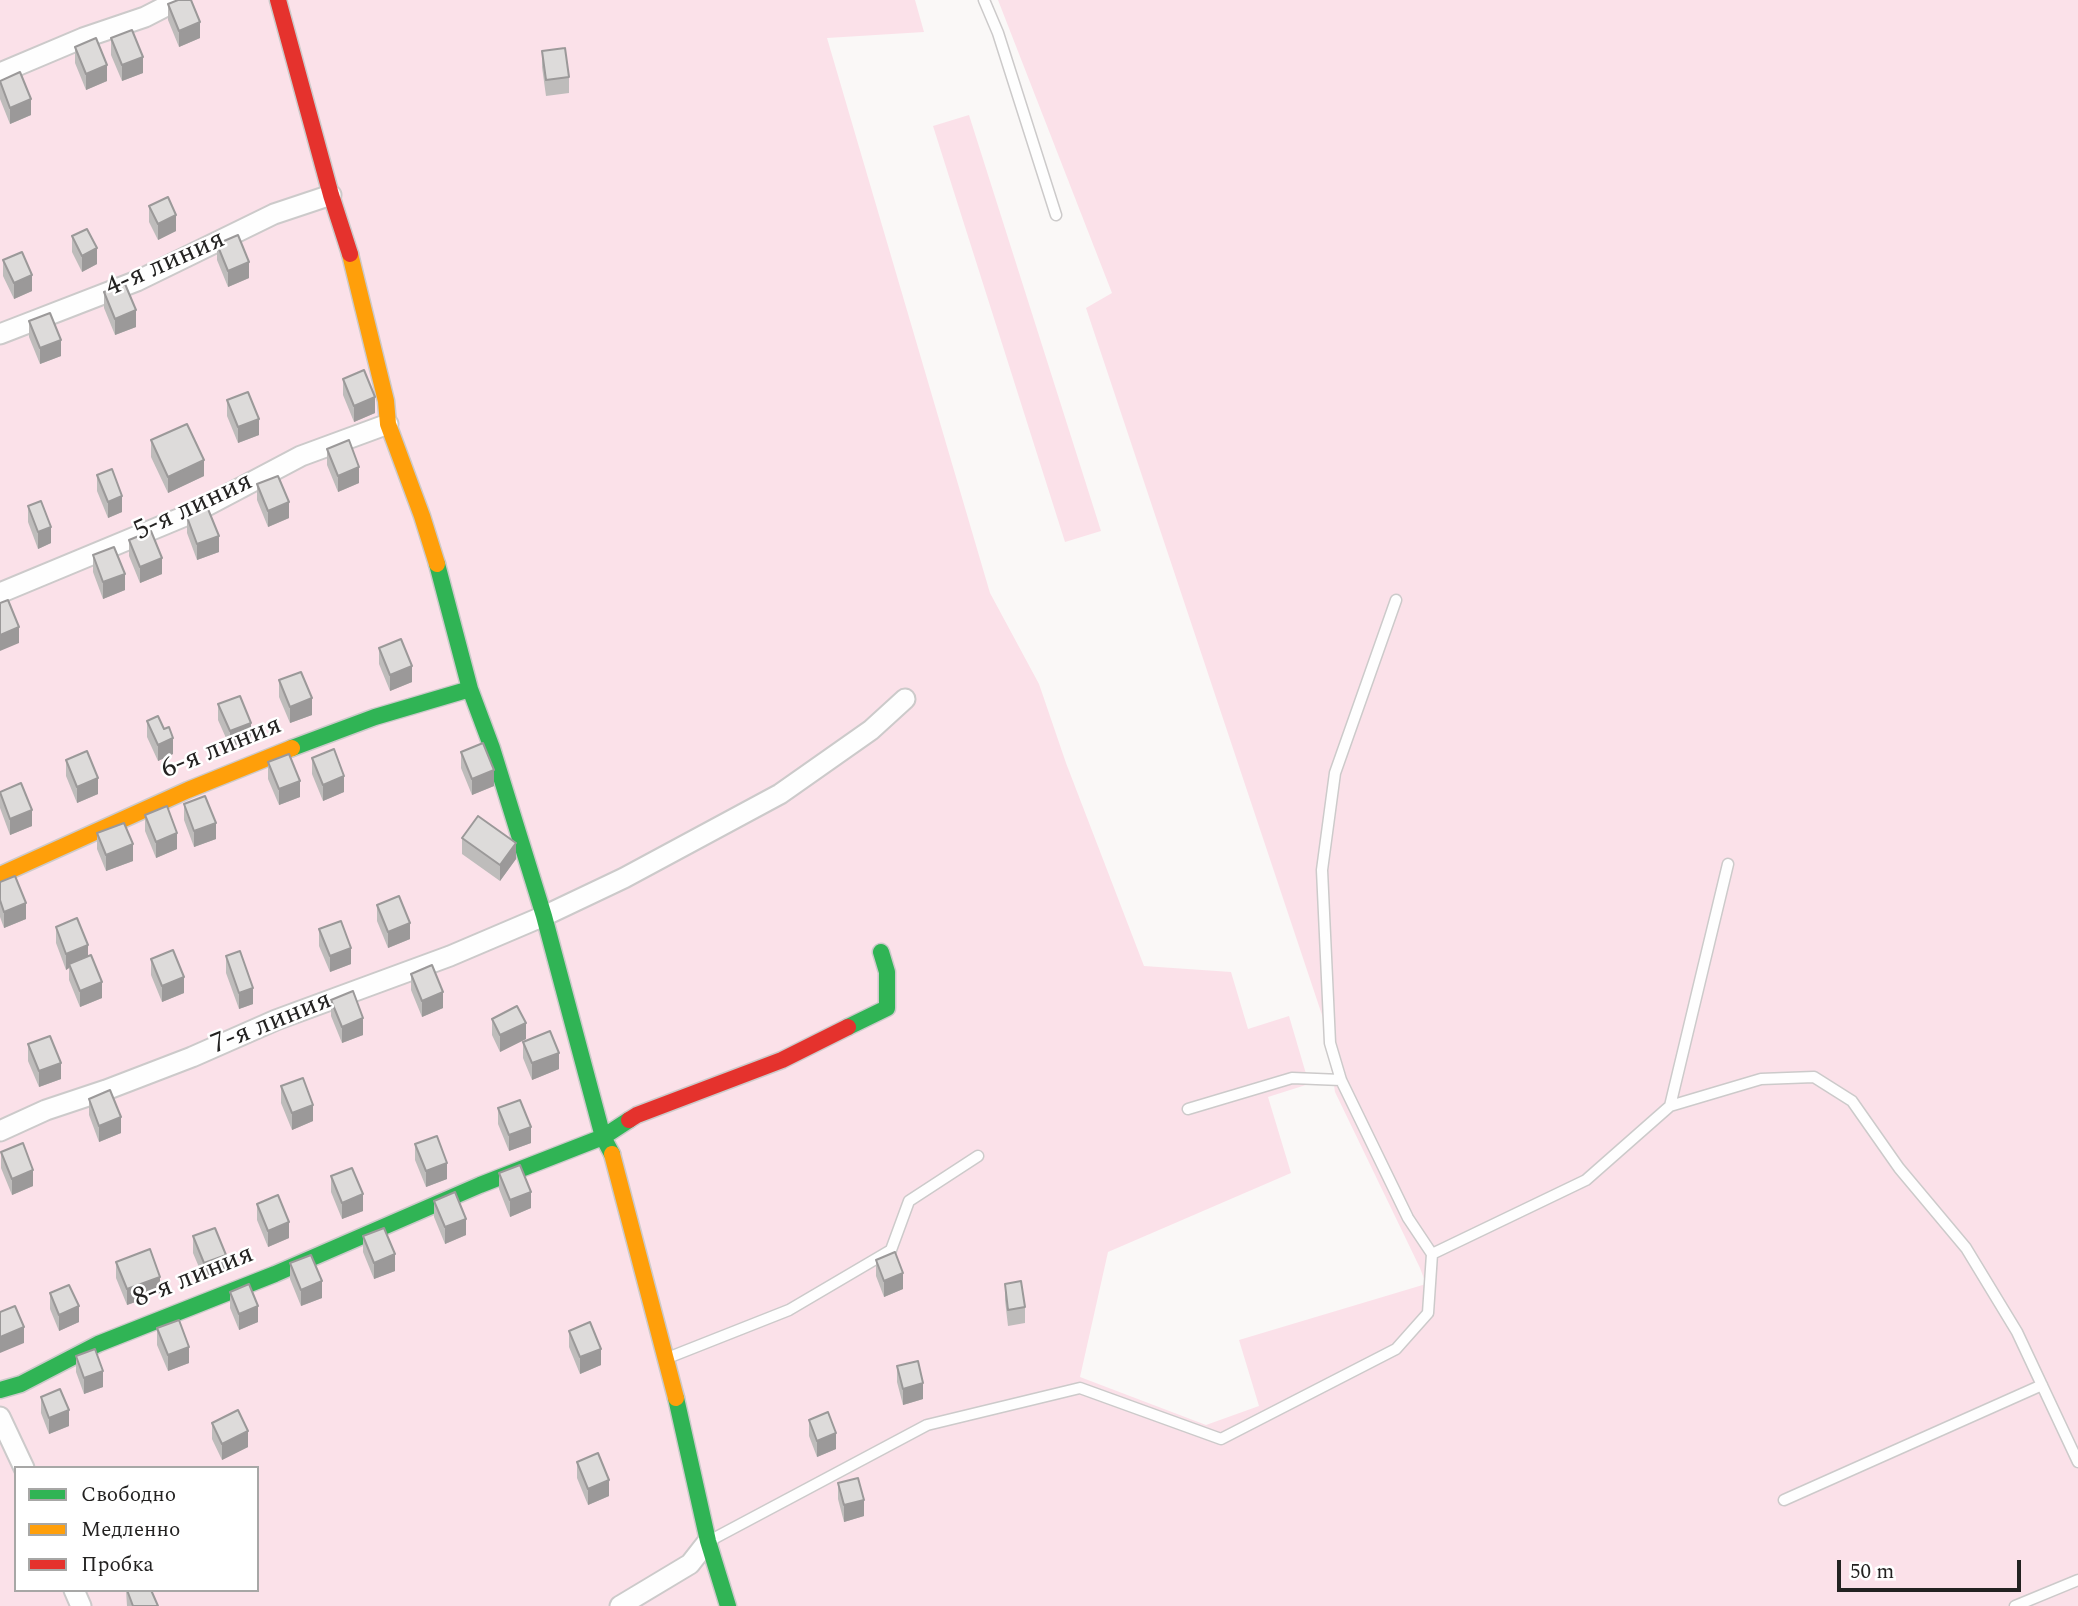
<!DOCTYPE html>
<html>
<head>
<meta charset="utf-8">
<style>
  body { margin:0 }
  #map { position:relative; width:2078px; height:1606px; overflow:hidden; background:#faf8f7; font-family:Spectral,serif }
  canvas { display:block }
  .legend { position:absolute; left:14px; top:1466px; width:245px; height:126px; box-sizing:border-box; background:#fff; border:2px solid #a7a7a6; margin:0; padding:9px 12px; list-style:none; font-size:21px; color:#232221 }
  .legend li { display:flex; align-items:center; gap:14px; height:35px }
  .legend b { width:35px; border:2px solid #a7a7a6 }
  .scale { position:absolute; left:1837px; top:1560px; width:184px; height:32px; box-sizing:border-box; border:4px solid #232221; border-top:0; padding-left:9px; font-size:21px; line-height:24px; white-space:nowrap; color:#232221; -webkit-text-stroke:5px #fff; paint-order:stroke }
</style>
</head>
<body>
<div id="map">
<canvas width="2078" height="1606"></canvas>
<ul class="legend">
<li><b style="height:9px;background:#30b455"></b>Свободно</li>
<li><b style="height:9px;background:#ff9f0a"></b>Медленно</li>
<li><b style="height:9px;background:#e5322d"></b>Пробка</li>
</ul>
<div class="scale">50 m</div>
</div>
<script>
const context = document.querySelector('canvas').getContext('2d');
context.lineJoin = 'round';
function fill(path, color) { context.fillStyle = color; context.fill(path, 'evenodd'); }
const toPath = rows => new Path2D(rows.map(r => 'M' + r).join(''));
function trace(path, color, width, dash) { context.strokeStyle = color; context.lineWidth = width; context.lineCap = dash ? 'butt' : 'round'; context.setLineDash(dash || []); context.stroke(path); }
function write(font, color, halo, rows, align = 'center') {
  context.font = font + ' Spectral,serif'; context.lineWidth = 5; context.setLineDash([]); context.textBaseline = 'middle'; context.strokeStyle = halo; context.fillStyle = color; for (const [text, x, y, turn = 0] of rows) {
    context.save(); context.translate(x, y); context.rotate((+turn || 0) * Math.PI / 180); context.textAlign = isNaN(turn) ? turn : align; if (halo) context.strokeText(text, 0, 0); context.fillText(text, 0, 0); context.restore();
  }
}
fill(toPath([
  [0,0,915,0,924,32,827,38,990,593,1039,684,1066,763,1144,966,1231,972,1248,1029,1289,1016,1309,1084,1268,1097,1291,1173,1108,1252,1080,1377,1206,1425,1259,1406,1239,1340,1426,1284,1420,1268,1335,1092,1324,1021,1086,308,1112,293,998,0,2078,0,2078,1606,0,1606],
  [16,1468,257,1468,257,1590,16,1590],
  [969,115,1101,531,1065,542,933,126]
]), '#fbe1e9');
const lane = toPath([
  [984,0,998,33,1056,215],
  [1396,600,1335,773,1322,870,1330,1043,1341,1080,1408,1218,1432,1254],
  [1670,1106,1728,864],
  [1188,1109,1292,1078,1341,1080],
  [670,1357,789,1310,891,1250,909,1201,978,1156],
  [1784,1500,2042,1385],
  [711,1540,927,1425,1080,1388,1221,1439,1396,1349,1428,1313,1432,1254,1586,1180,1670,1106,1761,1079,1814,1077,1852,1101,1899,1168,1966,1248,2017,1332,2078,1462],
  [2015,1606,2078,1580]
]);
const street = toPath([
  [0,73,83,38,145,17,178,0],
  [0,334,137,281,274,214,331,195],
  [0,593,195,512,301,456,388,424],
  [0,1131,46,1110,106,1090,192,1057,276,1020,450,956,544,916,624,878,780,794,871,730,905,699],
  [0,1417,24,1468],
  [74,1590,81,1606],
  [620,1606,690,1564,708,1541]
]);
const fast = toPath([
  [437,564,470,689,492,748,544,916,603,1137,612,1154],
  [292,748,375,717,470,689],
  [848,1027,887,1008,887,972,881,952],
  [0,1390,21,1384,98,1344,275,1274,480,1185,603,1137,629,1120],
  [676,1398,708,1541,728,1606]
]);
const slow = toPath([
  [350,254,386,401,388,424,422,516,437,564],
  [0,875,188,790,292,748],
  [612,1154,676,1398]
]);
const jam = toPath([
  [278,0,331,195,350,254],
  [629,1120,637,1115,782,1060,848,1027]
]);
trace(lane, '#cccaca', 13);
trace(street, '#cccaca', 23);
trace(fast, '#cccaca', 19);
trace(slow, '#cccaca', 19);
trace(jam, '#cccaca', 19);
trace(lane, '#fefefe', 10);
trace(street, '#fefefe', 19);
trace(fast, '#30b455', 16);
trace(slow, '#ff9f0a', 16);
trace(jam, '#e5322d', 16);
fill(toPath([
  [168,4,200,38,179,47,168,20],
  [111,38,143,73,122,81,111,55],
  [75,47,107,81,86,90,75,63],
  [542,51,569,77,569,93,546,96,542,67],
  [0,81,31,115,10,124,0,99],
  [149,206,176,231,158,240,149,222],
  [72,236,97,264,82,272,72,252],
  [217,244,249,278,228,287,217,260],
  [3,260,32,291,14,299,3,276],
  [104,292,136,327,115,335,104,308],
  [29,321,61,356,40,364,29,337],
  [343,379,375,413,354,422,343,395],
  [227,400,259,435,238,443,227,416],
  [151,440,204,476,168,493,151,457],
  [327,449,359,483,338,492,327,465],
  [97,475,122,512,108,518,97,491],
  [257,484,289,518,268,527,257,500],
  [28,506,51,543,38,549,28,522],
  [187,517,219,552,197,560,187,533],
  [129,540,162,574,140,583,129,556],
  [93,555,125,590,103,599,93,572],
  [379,648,412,682,390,691,379,664],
  [279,680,312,715,290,723,279,697],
  [218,704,251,739,230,747,218,720],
  [147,721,173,754,158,761,147,737],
  [461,752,494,786,472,795,461,768],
  [312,758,344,792,323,801,312,774],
  [66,760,98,794,77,803,66,776],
  [268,762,300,797,279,805,268,779],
  [0,792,32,826,10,835,0,808],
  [184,804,216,839,194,847,184,820],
  [145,815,177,849,156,858,145,831],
  [97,833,133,861,106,871,97,849],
  [462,838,516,859,500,881,462,854],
  [0,882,26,919,4,928,0,917],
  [377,905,410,939,388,948,377,921],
  [56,927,88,957,102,998,80,1007,69,980,69,968,66,970,56,943],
  [319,929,351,964,330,972,319,946],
  [226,956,253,1004,239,1009,226,973],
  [151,959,184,993,162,1002,151,975],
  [411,974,443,1008,422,1017,411,990],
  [331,1000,363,1035,342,1043,331,1016],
  [492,1019,526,1039,500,1052,492,1035],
  [523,1042,559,1069,532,1080,523,1058],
  [28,1044,61,1079,39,1087,28,1061],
  [281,1086,313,1121,292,1130,281,1103],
  [89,1099,121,1133,99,1142,89,1115],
  [498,1108,531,1143,509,1151,498,1124],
  [415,1144,447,1179,426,1187,415,1160],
  [1,1152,33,1186,12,1195,1,1168],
  [499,1173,531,1208,510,1217,499,1189],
  [331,1176,363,1211,342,1219,331,1192],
  [434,1201,466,1235,445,1244,434,1217],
  [257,1204,289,1238,268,1247,257,1220],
  [193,1236,226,1271,204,1279,193,1253],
  [363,1236,395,1271,374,1279,363,1252],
  [876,1260,903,1289,884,1297,876,1276],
  [116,1262,160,1293,127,1305,116,1278],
  [290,1263,322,1298,301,1306,290,1279],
  [1005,1284,1025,1307,1025,1323,1008,1326,1005,1300],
  [230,1292,258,1322,239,1330,230,1308],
  [50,1293,79,1322,59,1331,50,1309],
  [157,1328,189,1363,168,1371,157,1345],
  [569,1331,601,1365,580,1374,569,1347],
  [76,1356,103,1387,84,1394,76,1372],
  [897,1366,923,1399,903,1405,897,1382],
  [41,1397,69,1426,49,1434,41,1413],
  [809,1420,836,1449,817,1457,809,1436],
  [212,1423,248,1447,222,1460,212,1439],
  [577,1462,609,1496,588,1505,577,1478],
  [838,1483,864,1516,844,1522,838,1499],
  [126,1590,151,1590,158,1606,127,1606]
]), '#bebcbb');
fill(toPath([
  [200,22,200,38,179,47,179,31],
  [143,57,143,73,122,81,122,65],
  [107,65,107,81,86,90,86,74],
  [31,99,31,115,10,124,10,108],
  [176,215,176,231,158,240,158,224],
  [97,248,97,264,82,272,82,256],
  [249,262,249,278,228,287,228,271],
  [32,275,32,291,14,299,14,283],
  [136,310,136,327,115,335,115,319],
  [61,340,61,356,40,364,40,348],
  [375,397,375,413,354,422,354,406],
  [259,419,259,435,238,443,238,427],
  [204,460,204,476,168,493,168,477],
  [359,467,359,483,338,492,338,476],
  [122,496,122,512,108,518,108,502],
  [289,502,289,518,268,527,268,511],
  [51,527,51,543,38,549,38,532],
  [219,536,219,552,197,560,197,544],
  [162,558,162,574,140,583,140,567],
  [125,574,125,590,103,599,103,582],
  [19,627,19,643,0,651,0,635],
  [412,666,412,682,390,691,390,675],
  [312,698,312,715,290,723,290,707],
  [251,723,251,739,230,747,230,731],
  [173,738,173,754,158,761,158,745],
  [494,770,494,786,472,795,472,779],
  [344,776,344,792,323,801,323,785],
  [98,778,98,794,77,803,77,787],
  [300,781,300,797,279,805,279,789],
  [32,810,32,826,10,835,10,819],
  [216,823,216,839,194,847,194,831],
  [177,833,177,849,156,858,156,842],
  [516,843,516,859,500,881,500,865],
  [133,844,133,861,106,871,106,855],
  [26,903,26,919,4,928,4,912],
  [410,923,410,939,388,948,388,932],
  [88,945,88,961,69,964,69,968,66,970,66,954],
  [351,948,351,964,330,972,330,956],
  [184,977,184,993,162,1002,162,986],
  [102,982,102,998,80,1007,80,991],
  [253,988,253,1004,239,1009,239,993],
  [443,992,443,1008,422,1017,422,1001],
  [363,1018,363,1035,342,1043,342,1027],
  [526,1023,526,1039,500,1052,500,1035],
  [559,1053,559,1069,532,1080,532,1063],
  [61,1063,61,1079,39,1087,39,1071],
  [313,1105,313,1121,292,1130,292,1113],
  [121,1117,121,1133,99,1142,99,1126],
  [531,1127,531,1143,509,1151,509,1135],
  [447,1163,447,1179,426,1187,426,1171],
  [33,1170,33,1186,12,1195,12,1179],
  [531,1192,531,1208,510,1217,510,1200],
  [363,1194,363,1211,342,1219,342,1203],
  [466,1219,466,1235,445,1244,445,1227],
  [289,1222,289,1238,268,1247,268,1231],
  [395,1254,395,1271,374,1279,374,1263],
  [226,1255,226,1271,204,1279,204,1263],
  [903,1273,903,1289,884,1297,884,1281],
  [160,1277,160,1293,127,1305,127,1289],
  [322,1281,322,1298,301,1306,301,1290],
  [79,1306,79,1322,59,1331,59,1315],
  [258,1306,258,1322,239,1330,239,1314],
  [24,1327,24,1343,0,1353,0,1337],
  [189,1347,189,1363,168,1371,168,1355],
  [601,1349,601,1365,580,1374,580,1357],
  [103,1371,103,1387,84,1394,84,1378],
  [923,1383,923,1399,903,1405,903,1389],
  [69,1410,69,1426,49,1434,49,1418],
  [248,1431,248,1447,222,1460,222,1444],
  [836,1433,836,1449,817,1457,817,1441],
  [609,1480,609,1496,588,1505,588,1489],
  [864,1500,864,1516,844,1522,844,1505]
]), '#9b9999');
const building = toPath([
  [178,0,191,0,200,22,179,31,168,4,178,0],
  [132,30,143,57,122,65,111,38,132,30],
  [96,38,107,65,86,74,75,47,96,38],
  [565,48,569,77,546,80,542,51,565,48],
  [20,72,31,99,10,108,0,81,20,72],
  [168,197,176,215,158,224,149,206,168,197],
  [87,229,97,248,82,256,72,236,87,229],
  [238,235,249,262,228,271,217,244,238,235],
  [22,252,32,275,14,283,3,260,22,252],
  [125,284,136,310,115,319,104,292,125,284],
  [50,313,61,340,40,348,29,321,50,313],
  [364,370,375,397,354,406,343,379,364,370],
  [248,392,259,419,238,427,227,400,248,392],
  [187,424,204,460,168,477,151,440,187,424],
  [349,440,359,467,338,476,327,449,349,440],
  [112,469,122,496,108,502,97,475,112,469],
  [278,476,289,502,268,511,257,484,278,476],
  [41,501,51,527,38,532,28,506,41,501],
  [208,509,219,536,197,544,187,517,208,509],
  [151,531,162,558,140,567,129,540,151,531],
  [114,547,125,574,103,582,93,555,114,547],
  [8,600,19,627,0,635,0,603,8,600],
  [401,639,412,666,390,675,379,648,401,639],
  [301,672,312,698,290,707,279,680,301,672],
  [240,696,251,723,230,731,218,704,240,696],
  [158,716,164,729,169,727,173,738,158,745,147,721,158,716],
  [483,743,494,770,472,779,461,752,483,743],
  [334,749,344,776,323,785,312,758,334,749],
  [87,751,98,778,77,787,66,760,87,751],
  [289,754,300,781,279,789,268,762,289,754],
  [21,783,32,810,10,819,0,792,21,783],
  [205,796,216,823,194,831,184,804,205,796],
  [167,806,177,833,156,842,145,815,167,806],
  [478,816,516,843,500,865,462,838,478,816],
  [124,823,133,844,106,855,97,833,124,823],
  [15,876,26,903,4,912,0,900,0,882,15,876],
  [399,896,410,923,388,932,377,905,399,896],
  [77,918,88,945,66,954,56,927,77,918],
  [341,921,351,948,330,956,319,929,341,921],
  [173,950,184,977,162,986,151,959,173,950],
  [240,951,253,988,239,993,226,956,240,951],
  [91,955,102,982,80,991,69,964,91,955],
  [432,965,443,992,422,1001,411,974,432,965],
  [353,991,363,1018,342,1027,331,1000,353,991],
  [517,1006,526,1023,500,1035,492,1019,517,1006],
  [550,1031,559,1053,532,1063,523,1042,550,1031],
  [50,1036,61,1063,39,1071,28,1044,50,1036],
  [303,1078,313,1105,292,1113,281,1086,303,1078],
  [110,1090,121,1117,99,1126,89,1099,110,1090],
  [520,1100,531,1127,509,1135,498,1108,520,1100],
  [437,1136,447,1163,426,1171,415,1144,437,1136],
  [23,1143,33,1170,12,1179,1,1152,23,1143],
  [520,1165,531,1192,510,1200,499,1173,520,1165],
  [352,1168,363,1194,342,1203,331,1176,352,1168],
  [455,1192,466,1219,445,1227,434,1201,455,1192],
  [278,1195,289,1222,268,1231,257,1204,278,1195],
  [215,1228,226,1255,204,1263,193,1236,215,1228],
  [384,1228,395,1254,374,1263,363,1236,384,1228],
  [150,1249,160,1277,127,1289,116,1262,150,1249],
  [895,1252,903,1273,884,1281,876,1260,895,1252],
  [311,1255,322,1281,301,1290,290,1263,311,1255],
  [1021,1281,1025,1307,1008,1310,1005,1284,1021,1281],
  [249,1284,258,1306,239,1314,230,1292,249,1284],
  [69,1285,79,1306,59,1315,50,1293,69,1285],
  [15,1306,24,1327,0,1337,0,1312,15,1306],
  [179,1320,189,1347,168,1355,157,1328,179,1320],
  [590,1322,601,1349,580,1357,569,1331,590,1322],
  [95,1349,103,1371,84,1378,76,1356,95,1349],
  [918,1361,923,1383,903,1389,897,1366,918,1361],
  [60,1389,69,1410,49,1418,41,1397,60,1389],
  [238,1410,248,1431,222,1444,212,1423,238,1410],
  [828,1412,836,1433,817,1441,809,1420,828,1412],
  [598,1453,609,1480,588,1489,577,1462,598,1453],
  [858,1478,864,1500,844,1505,838,1483,858,1478],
  [127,1590,151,1590,158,1606,133,1606,127,1590]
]);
fill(building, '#dddbda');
trace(building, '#9b9999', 2);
write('28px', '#232221', '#fff', [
  ["4-я линия",166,265,-24],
  ["5-я линия",194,508,-25],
  ["6-я линия",222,749,-22],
  ["7-я линия",272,1024,-22],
  ["8-я линия",194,1278,-22]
]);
</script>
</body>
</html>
